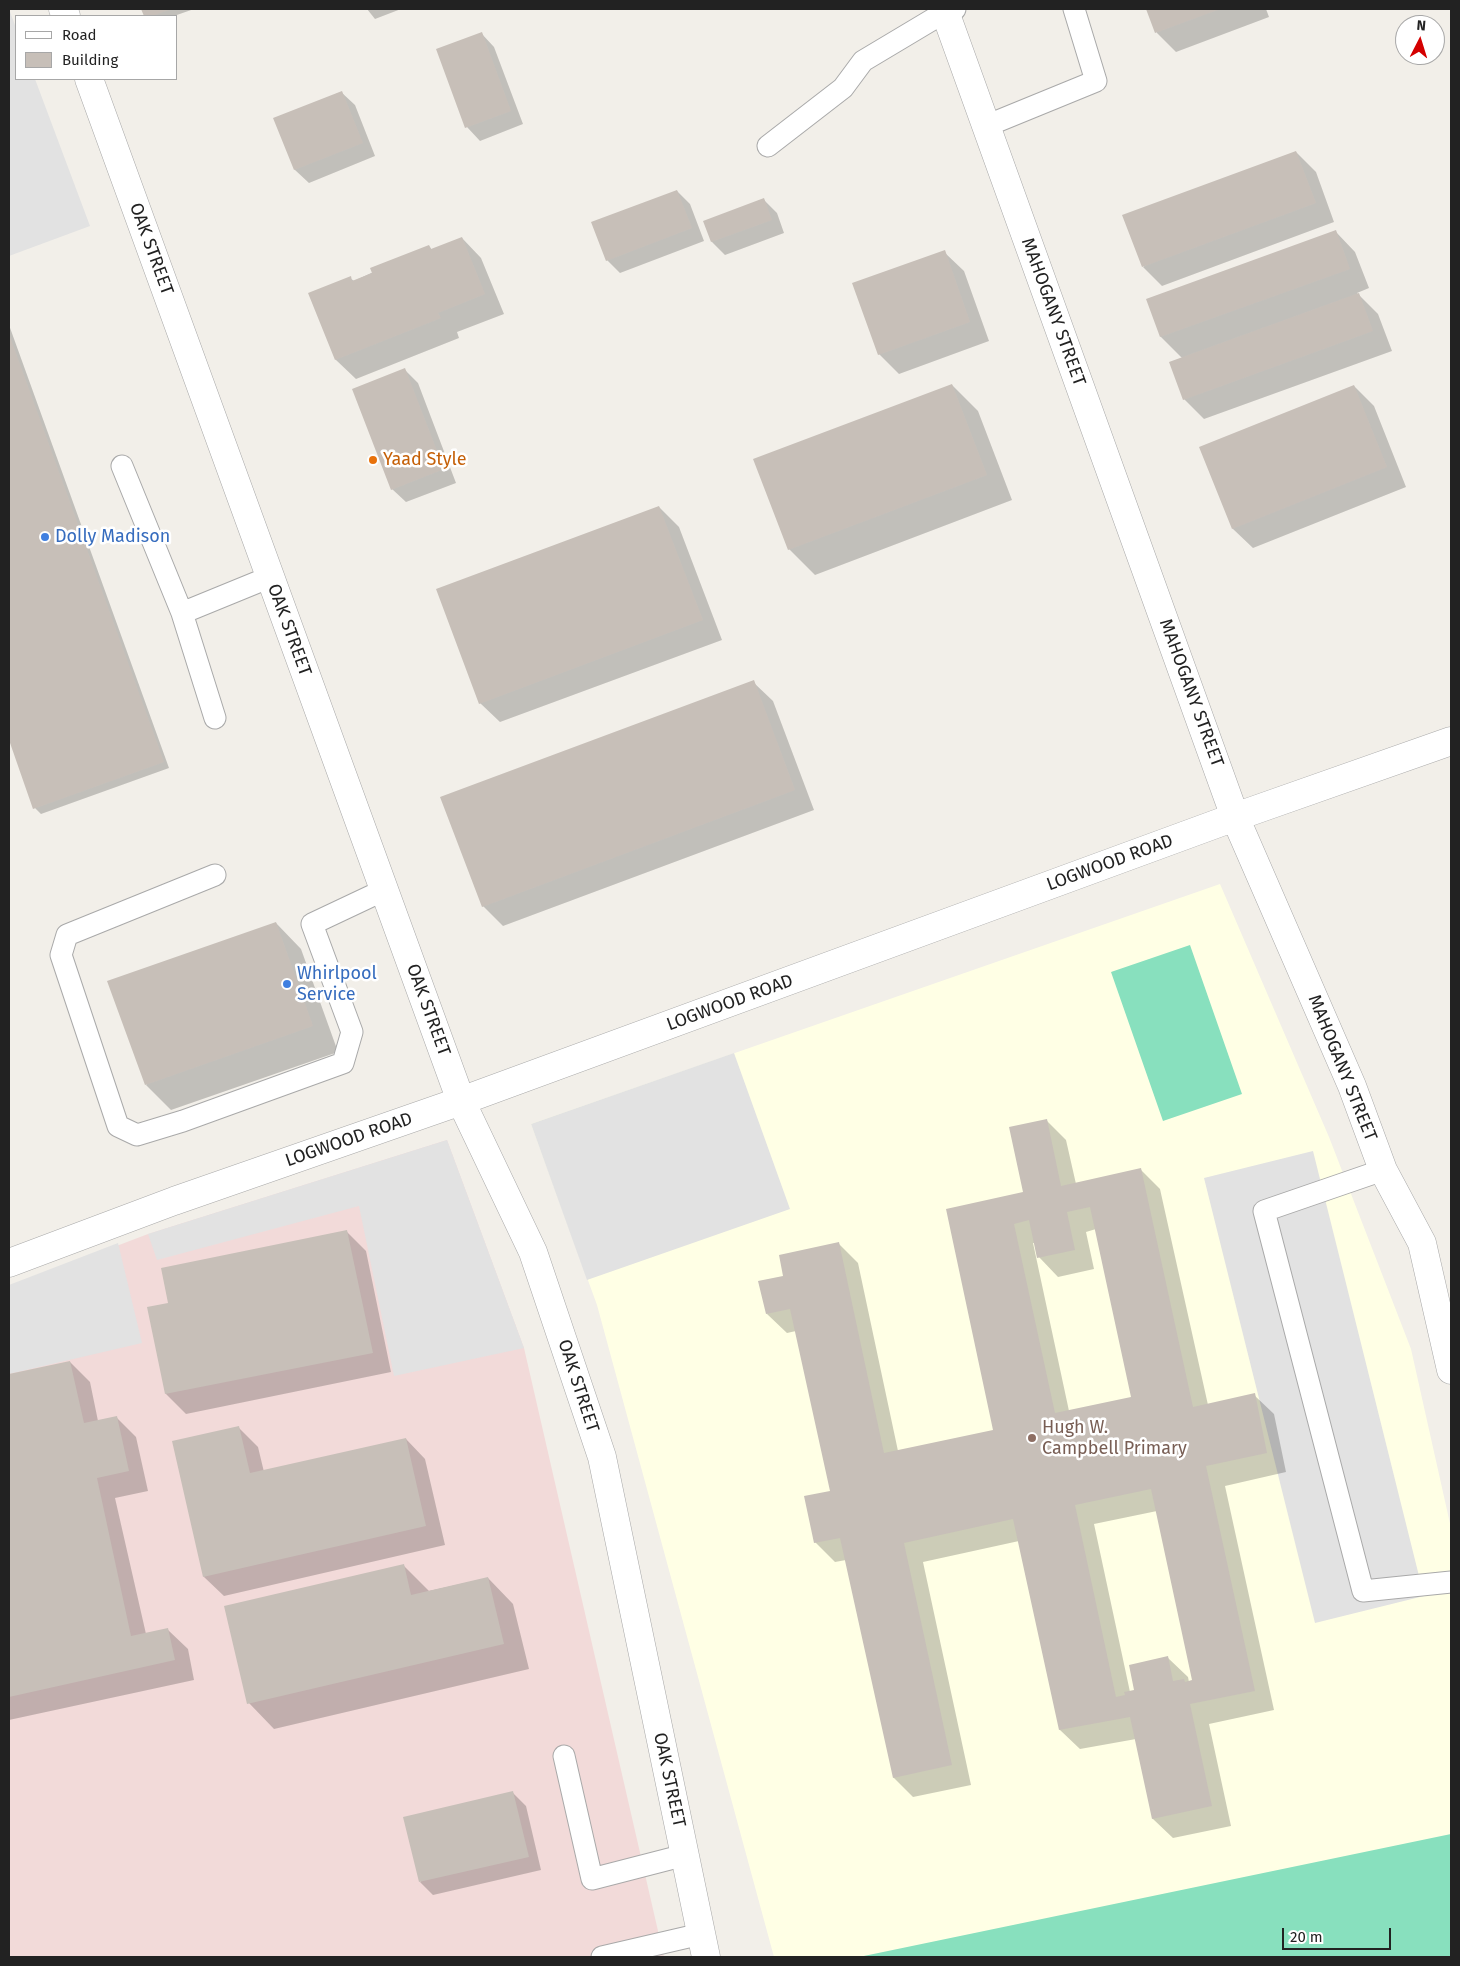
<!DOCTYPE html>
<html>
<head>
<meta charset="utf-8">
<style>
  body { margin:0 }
  #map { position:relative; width:1460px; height:1966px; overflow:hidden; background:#f2efe9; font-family:"Fira Sans",sans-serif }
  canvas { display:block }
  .frame { position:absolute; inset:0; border:10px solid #222; pointer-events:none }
  .legend { position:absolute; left:15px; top:15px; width:162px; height:65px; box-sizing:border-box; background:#fff; border:1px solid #a7a7a7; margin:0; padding:6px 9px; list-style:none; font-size:15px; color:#222 }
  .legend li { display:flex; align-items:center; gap:10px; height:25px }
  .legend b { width:25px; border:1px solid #a7a7a7 }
  .north { position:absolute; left:1395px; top:15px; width:50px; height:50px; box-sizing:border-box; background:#fff; border:1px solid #a7a7a7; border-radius:50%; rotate:5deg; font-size:14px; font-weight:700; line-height:20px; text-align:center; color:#222 }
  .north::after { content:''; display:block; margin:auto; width:18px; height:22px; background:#d40000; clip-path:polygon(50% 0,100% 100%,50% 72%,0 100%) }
  .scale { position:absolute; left:1282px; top:1928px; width:109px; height:22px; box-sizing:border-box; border:2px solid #222; border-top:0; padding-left:6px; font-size:15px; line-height:18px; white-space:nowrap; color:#222; -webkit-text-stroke:4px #fff; paint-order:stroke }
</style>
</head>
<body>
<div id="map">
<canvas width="1460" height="1966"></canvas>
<div class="frame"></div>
<ul class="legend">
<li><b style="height:6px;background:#fff"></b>Road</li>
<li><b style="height:14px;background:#c7bfb8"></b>Building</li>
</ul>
<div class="north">N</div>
<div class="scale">20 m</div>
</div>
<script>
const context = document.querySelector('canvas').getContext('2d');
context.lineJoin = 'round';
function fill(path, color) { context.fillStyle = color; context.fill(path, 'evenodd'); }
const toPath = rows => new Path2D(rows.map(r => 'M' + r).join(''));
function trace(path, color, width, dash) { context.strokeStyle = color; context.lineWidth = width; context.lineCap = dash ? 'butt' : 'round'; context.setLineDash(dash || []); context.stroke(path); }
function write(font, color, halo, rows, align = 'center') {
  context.font = font + ' "Fira Sans",sans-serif'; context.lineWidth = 5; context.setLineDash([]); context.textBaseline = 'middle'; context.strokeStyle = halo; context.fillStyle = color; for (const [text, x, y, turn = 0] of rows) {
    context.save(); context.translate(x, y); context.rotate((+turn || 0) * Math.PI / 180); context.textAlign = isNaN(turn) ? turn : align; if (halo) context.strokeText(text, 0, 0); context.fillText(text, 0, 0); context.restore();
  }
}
fill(toPath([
  [447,1140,524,1348,664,1957,9,1957,9,1287,148,1234]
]), '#f2dad9');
fill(toPath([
  [1220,884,1329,1137,1411,1349,1451,1528,1451,1957,774,1957,597,1305,531,1124]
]), '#ffffe5');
fill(toPath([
  [1190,945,1242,1094,1163,1121,1111,972],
  [1451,1834,1451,1957,859,1957]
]), '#88e0be');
fill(toPath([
  [9,9,16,28,16,79,35,79,90,226,9,256],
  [734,1053,790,1209,587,1280,531,1124],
  [447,1140,524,1348,394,1376,359,1206,157,1260,148,1234],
  [1313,1151,1424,1596,1315,1623,1204,1178],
  [118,1243,142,1343,9,1374,9,1285]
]), '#e2e2e2');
fill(toPath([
  [142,9,194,9,174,16,145,16],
  [367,9,401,9,375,19],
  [1147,9,1266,9,1269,17,1176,52,1157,33],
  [481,33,494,47,523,124,480,141,467,127,437,50],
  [341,92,355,105,375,156,309,183,295,170,275,119],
  [1296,152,1316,172,1334,222,1162,286,1143,267],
  [677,191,690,204,704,241,620,273,607,260],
  [763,199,777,213,784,233,725,255,712,242,704,222],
  [1336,232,1355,252,1369,288,1357,293,1378,314,1392,351,1204,419,1184,399,1182,358,1161,337,1147,300],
  [462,238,481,258,504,314,457,332,459,338,356,379,336,360,309,294,350,278,354,281,429,246,432,250],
  [944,252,964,271,989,341,899,374,879,354],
  [9,325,169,768,41,814,35,808,9,737],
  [405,370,418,383,456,483,406,502,392,489],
  [952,385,978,411,1012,500,815,575,789,549],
  [1354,386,1374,406,1406,487,1253,548,1233,529,1200,448],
  [659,507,679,527,722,640,500,722,480,703],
  [753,682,773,701,814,810,503,926,483,906],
  [276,923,301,949,338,1052,171,1110,146,1085],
  [1046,1120,1066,1140,1076,1184,1141,1170,1160,1189,1208,1405,1254,1395,1274,1414,1286,1472,1225,1486,1274,1710,1209,1724,1231,1826,1173,1838,1153,1819,1136,1739,1080,1749,1060,1730,1019,1541,923,1562,971,1785,913,1797,894,1778,846,1560,835,1562,815,1542,831,1492,796,1331,787,1333,767,1314,784,1277,838,1243,858,1263,898,1451,995,1431,947,1210,1024,1193],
  [1096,1229,1133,1398,1069,1411,1033,1243,1035,1243,1039,1257,1058,1277,1094,1269,1086,1232],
  [1157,1511,1194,1681,1189,1682,1188,1677,1168,1658,1136,1691,1130,1692,1094,1524],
  [347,1232,366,1251,391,1372,186,1414,166,1394,148,1308,170,1304],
  [70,1362,90,1382,98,1421,116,1417,136,1437,148,1491,115,1498,146,1634,168,1630,188,1649,194,1680,9,1720,9,1375],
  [238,1427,258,1447,264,1472,406,1439,425,1459,445,1545,224,1596,204,1577],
  [403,1565,429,1591,488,1578,513,1604,529,1669,274,1729,249,1703],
  [513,1793,526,1806,541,1870,433,1895,420,1882]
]), '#0003');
fill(toPath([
  [141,9,171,9,152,16,144,16],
  [1146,9,1220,9,1155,33],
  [482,32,511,111,465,128,436,49],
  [342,91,363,143,294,170,273,118],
  [1296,151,1316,203,1142,267,1122,215],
  [677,190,692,228,606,261,591,222],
  [764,198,772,220,711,242,703,221],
  [1336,230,1350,269,1160,337,1146,299],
  [462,237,485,294,438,313,441,318,335,360,308,293,351,276,352,281,372,273,370,268,429,245,431,249],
  [945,250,970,322,878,355,852,283],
  [1359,293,1373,331,1183,400,1169,362],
  [9,334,164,762,33,809,9,740],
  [405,368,444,469,391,490,352,389],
  [952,384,987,475,788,550,753,459],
  [1354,385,1387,467,1232,529,1199,447],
  [659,506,703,620,479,704,436,589],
  [754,680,795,790,482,907,440,797],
  [276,922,313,1026,145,1085,107,981],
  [1047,1119,1061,1186,1141,1168,1193,1407,1255,1393,1267,1453,1206,1466,1255,1691,1190,1704,1212,1806,1152,1819,1130,1717,1059,1730,1013,1519,904,1543,952,1765,893,1778,840,1538,814,1543,804,1496,830,1491,790,1309,766,1314,758,1281,783,1276,779,1255,839,1242,884,1453,993,1430,946,1209,1023,1192,1009,1127],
  [1090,1207,1131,1397,1055,1413,1014,1224,1029,1220,1037,1258,1075,1250,1067,1212],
  [1151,1489,1192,1680,1185,1682,1184,1679,1173,1681,1168,1656,1129,1665,1134,1690,1124,1692,1125,1695,1116,1697,1075,1505],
  [347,1230,373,1353,165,1394,147,1307,168,1303,161,1268],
  [70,1361,84,1423,117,1416,129,1471,97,1478,131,1636,168,1628,175,1660,9,1697,9,1374],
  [239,1426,250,1473,406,1438,426,1526,203,1577,172,1441],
  [404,1564,411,1595,488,1577,504,1644,247,1704,224,1606],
  [513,1791,529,1857,419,1882,403,1817]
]), '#c7bfb8');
const lane = toPath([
  [986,126,1096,81,1074,9],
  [768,146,843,88,863,61,945,12,955,9],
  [122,466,182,613,215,718],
  [182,613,270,577],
  [215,875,67,935,61,955,118,1126,137,1135,183,1121,343,1063,352,1032,312,924,384,890],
  [1383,1170,1264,1211,1363,1591,1451,1582],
  [564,1756,592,1879,685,1855],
  [602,1957,701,1934]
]);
const street = toPath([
  [63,9,66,16],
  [944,9,1235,817,1352,1086,1383,1170,1422,1243,1451,1370],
  [89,79,461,1101,533,1252,602,1457,706,1957],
  [9,1263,174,1201,461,1101,1235,817,1451,741]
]);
trace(lane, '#a9a9a9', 23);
trace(street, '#a9a9a9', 29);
trace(lane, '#fff', 21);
trace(street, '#fff', 28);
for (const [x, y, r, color] of [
  [373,460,5,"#e8710a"],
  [45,537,5,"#3f7fe0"],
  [287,984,5,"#3f7fe0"],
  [1032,1438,5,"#8d6e63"]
]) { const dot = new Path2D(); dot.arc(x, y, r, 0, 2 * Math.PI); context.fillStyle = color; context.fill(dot); trace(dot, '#fff', 2); }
write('18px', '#222', '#fff', [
  ["OAK STREET",151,249,70],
  ["MAHOGANY STREET",1053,312,70],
  ["OAK STREET",289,630,70],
  ["MAHOGANY STREET",1191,693,70],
  ["LOGWOOD ROAD",1110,863,-20],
  ["LOGWOOD ROAD",730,1003,-20],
  ["OAK STREET",428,1010,70],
  ["MAHOGANY STREET",1342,1068,68],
  ["LOGWOOD ROAD",349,1140,-19],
  ["OAK STREET",578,1386,72],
  ["OAK STREET",669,1780,78]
]);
write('18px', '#c56008', '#fff', [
  ["Yaad Style",383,460]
], 'left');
write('18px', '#366cbe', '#fff', [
  ["Dolly Madison",55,537],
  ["Whirlpool",297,974],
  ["Service",297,995]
], 'left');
write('18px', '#785e54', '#fff', [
  ["Hugh W.",1042,1428],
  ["Campbell Primary",1042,1449]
], 'left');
</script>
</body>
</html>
